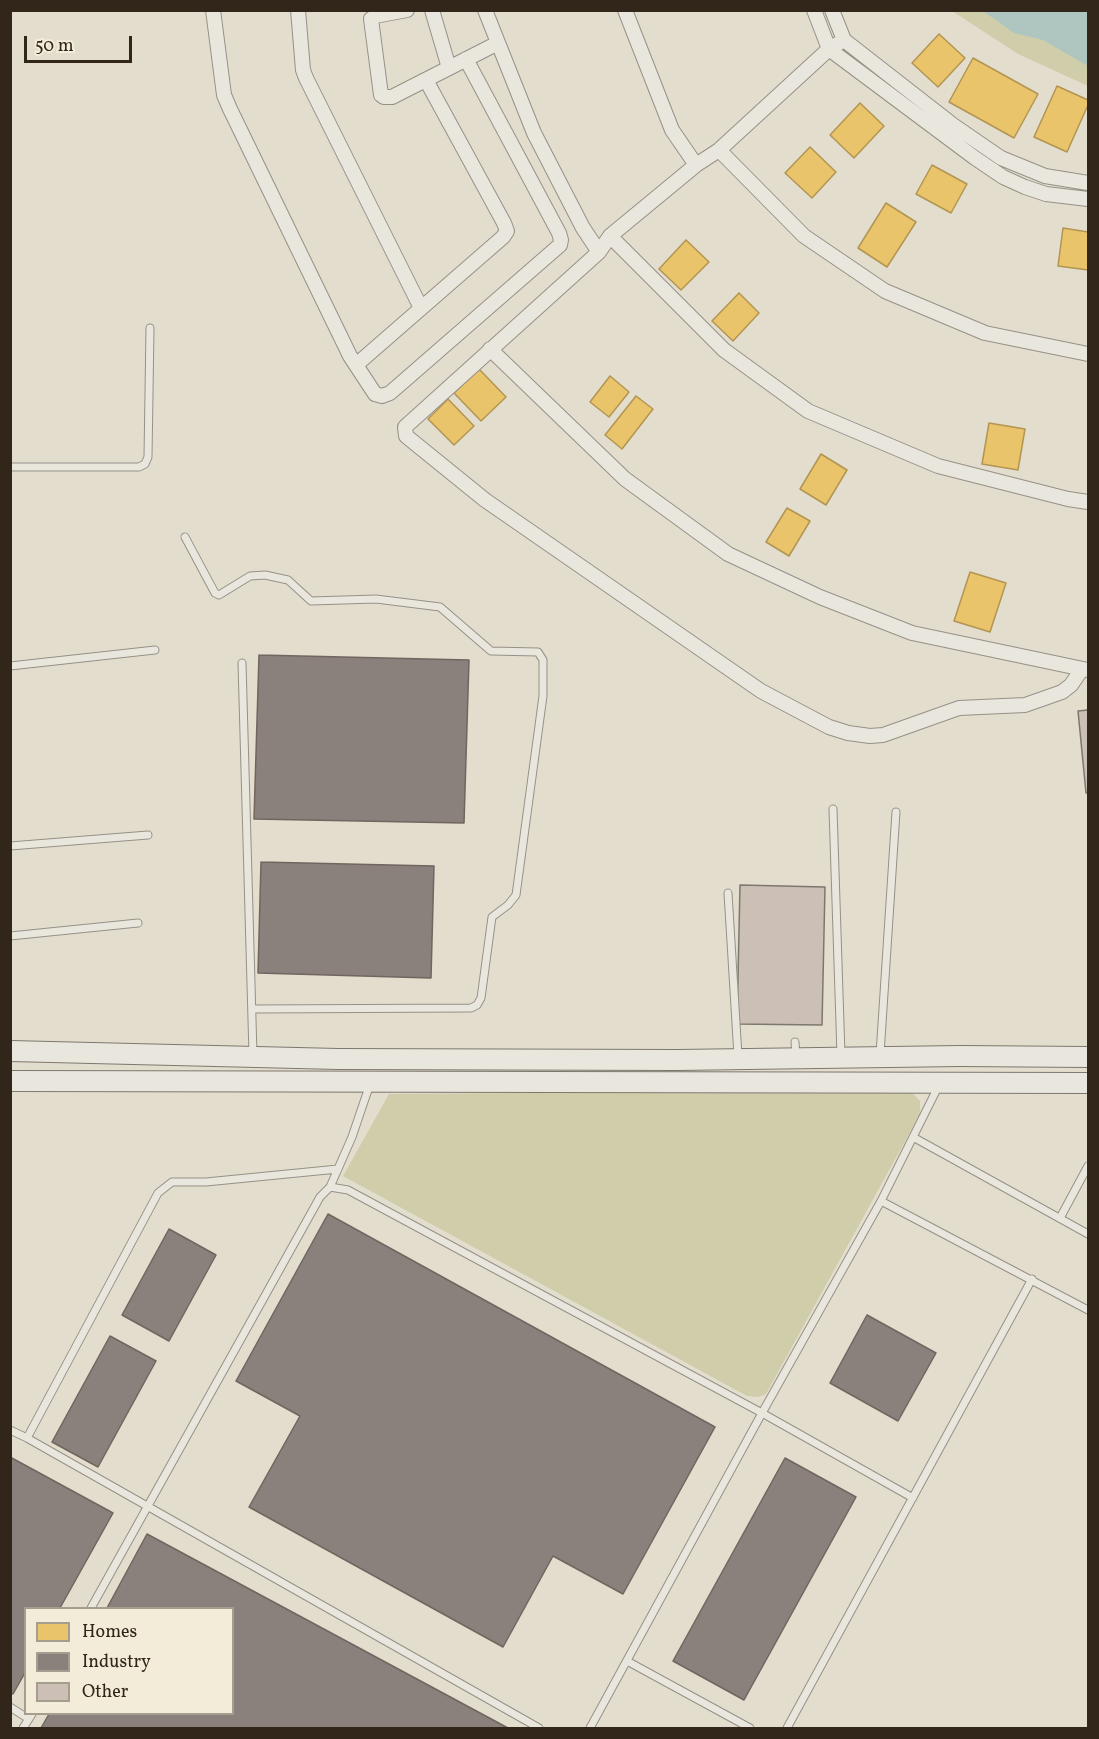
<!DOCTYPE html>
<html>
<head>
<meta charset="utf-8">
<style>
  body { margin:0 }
  #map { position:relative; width:1099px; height:1739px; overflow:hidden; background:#e3ddcd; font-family:Vollkorn,serif }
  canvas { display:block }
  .frame { position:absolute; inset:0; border:12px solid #32261a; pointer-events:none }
  .legend { position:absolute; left:24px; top:1607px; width:210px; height:108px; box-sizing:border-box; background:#f2ecd9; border:2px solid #a59d8d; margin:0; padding:8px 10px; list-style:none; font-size:18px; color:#32261a }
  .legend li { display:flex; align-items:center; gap:12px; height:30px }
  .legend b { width:30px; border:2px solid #a59d8d }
  .scale { position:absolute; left:24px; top:36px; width:108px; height:27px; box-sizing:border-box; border:3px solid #32261a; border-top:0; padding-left:8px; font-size:18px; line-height:21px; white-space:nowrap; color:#32261a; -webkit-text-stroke:4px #f2ecd9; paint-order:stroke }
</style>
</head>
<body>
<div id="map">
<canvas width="1099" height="1739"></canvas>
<div class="frame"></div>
<ul class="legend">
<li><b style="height:16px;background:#e9c46a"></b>Homes</li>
<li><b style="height:16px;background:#8a817c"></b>Industry</li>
<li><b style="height:16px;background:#ccbfb5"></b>Other</li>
</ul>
<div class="scale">50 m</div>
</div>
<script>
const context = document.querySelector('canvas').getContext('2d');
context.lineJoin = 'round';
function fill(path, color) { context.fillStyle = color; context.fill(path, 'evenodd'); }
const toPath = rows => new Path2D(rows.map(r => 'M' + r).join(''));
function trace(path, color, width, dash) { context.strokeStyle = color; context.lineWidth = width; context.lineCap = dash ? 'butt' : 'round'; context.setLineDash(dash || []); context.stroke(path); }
fill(toPath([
  [952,11,1088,11,1088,86,1018,54],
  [903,1090,912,1093,920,1101,920,1114,766,1394,758,1397,747,1396,343,1176,389,1094]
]), '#d0cdab');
fill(toPath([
  [983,11,1085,11,1088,13,1088,66,1043,40,1014,33]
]), '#afc6c0');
const homes = toPath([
  [939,34,965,58,938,87,912,63,939,34],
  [973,58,1038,94,1014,138,949,102,973,58],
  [1057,86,1088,100,1088,105,1067,152,1034,137,1057,86],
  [860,103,884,126,854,158,830,135,860,103],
  [810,147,836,172,812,198,785,173,810,147],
  [932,165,967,184,951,213,916,194,932,165],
  [886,203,916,222,887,267,858,248,886,203],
  [1063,228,1088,232,1088,270,1058,266,1063,228],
  [686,240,709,262,681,290,659,269,686,240],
  [739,293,759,313,733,341,712,321,739,293],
  [479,369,506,397,481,421,454,393,479,369],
  [610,376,629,392,609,417,590,402,610,376],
  [636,396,653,409,622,449,605,435,636,396],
  [448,399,474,426,454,445,428,419,448,399],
  [989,423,1025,429,1018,470,982,464,989,423],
  [821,454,847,470,826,505,800,489,821,454],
  [787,508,810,521,789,556,766,542,787,508],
  [970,572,1006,583,990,632,954,621,970,572]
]);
fill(homes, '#e9c46a');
trace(homes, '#b29552', 1.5);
const industry = toPath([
  [259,655,469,660,464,823,254,819,259,655],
  [261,862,434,866,431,978,258,973,261,862],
  [328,1214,715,1427,623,1594,553,1556,503,1647,249,1507,300,1416,236,1381,328,1214],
  [169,1229,216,1255,169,1341,122,1315,169,1229],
  [867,1315,936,1353,898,1421,830,1383,867,1315],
  [110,1336,156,1361,98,1467,52,1442,110,1336],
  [10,1457,113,1513,60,1608,26,1608,26,1671,13,1694,10,1693,10,1457],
  [785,1458,856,1497,744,1700,673,1661,785,1458],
  [147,1534,508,1728,41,1728,49,1714,232,1714,232,1608,107,1608,147,1534]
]);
fill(industry, '#8a817c');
trace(industry, '#70665f', 1.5);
const building = toPath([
  [1088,710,1088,793,1086,793,1078,711,1088,710],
  [740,885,825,887,822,1025,737,1024,740,885]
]);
fill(building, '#ccbfb5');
trace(building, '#7d786f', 1.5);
const lane = toPath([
  [10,467,139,467,145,464,148,457,150,328],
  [185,537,215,593,219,595,250,576,265,575,288,580,311,601,376,599,440,607,491,651,538,652,543,660,543,696,516,895,508,905,492,917,481,998,477,1005,471,1008,252,1009],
  [242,663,253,1055],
  [10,666,155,650],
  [833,809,841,1055],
  [10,846,148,835],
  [728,893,738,1056],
  [10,936,138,923],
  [795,1042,796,1056],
  [880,1054,896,812],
  [913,1137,1088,1234],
  [330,1187,352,1137,370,1084],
  [881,1201,1088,1310],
  [1060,1218,1088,1166],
  [10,1430,27,1438,539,1728],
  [27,1438,158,1193,172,1182,206,1182,338,1169],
  [91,1608,320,1197,330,1187,348,1190,762,1413,913,1498],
  [627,1661,750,1728],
  [10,1707,29,1719],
  [23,1728,32,1714],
  [590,1728,762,1413,881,1201,939,1085],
  [787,1728,1032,1279]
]);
const street = toPath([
  [213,10,224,95,230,109,350,356,375,394,382,396,390,393,560,245,561,240,559,233,466,59],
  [298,10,303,70,306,78,421,308],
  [407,10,375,16,371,19,381,95,384,97,392,97,498,43],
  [432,10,449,68],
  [485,10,534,133,583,228,599,252],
  [625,10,672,130,696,165],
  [814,10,829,49,975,158,1003,177,1025,187,1046,194,1088,199],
  [832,10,844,40,953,125,1001,158,1045,176,1088,183],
  [844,40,829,49,719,150,696,165,610,236,599,252,405,427,406,436,485,500,761,691,829,727,848,733,870,736,883,735,959,708,1025,705,1062,692,1071,685,1082,669],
  [719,150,804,236,885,291,985,333,1088,354],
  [610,236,724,350,808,411,938,466,1068,499,1088,502],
  [490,349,625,479,728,554,820,597,912,633,1088,670],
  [356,365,503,237,507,231,504,223,426,80]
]);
const secondary = toPath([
  [10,1051,338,1059,677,1060,960,1056,1088,1057],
  [10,1081,1088,1083]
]);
trace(lane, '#969187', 9);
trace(street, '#969187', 16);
trace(secondary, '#7d786f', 22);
trace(lane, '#e9e6de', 7);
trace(street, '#e9e6de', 14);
trace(secondary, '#e9e6de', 20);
</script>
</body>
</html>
